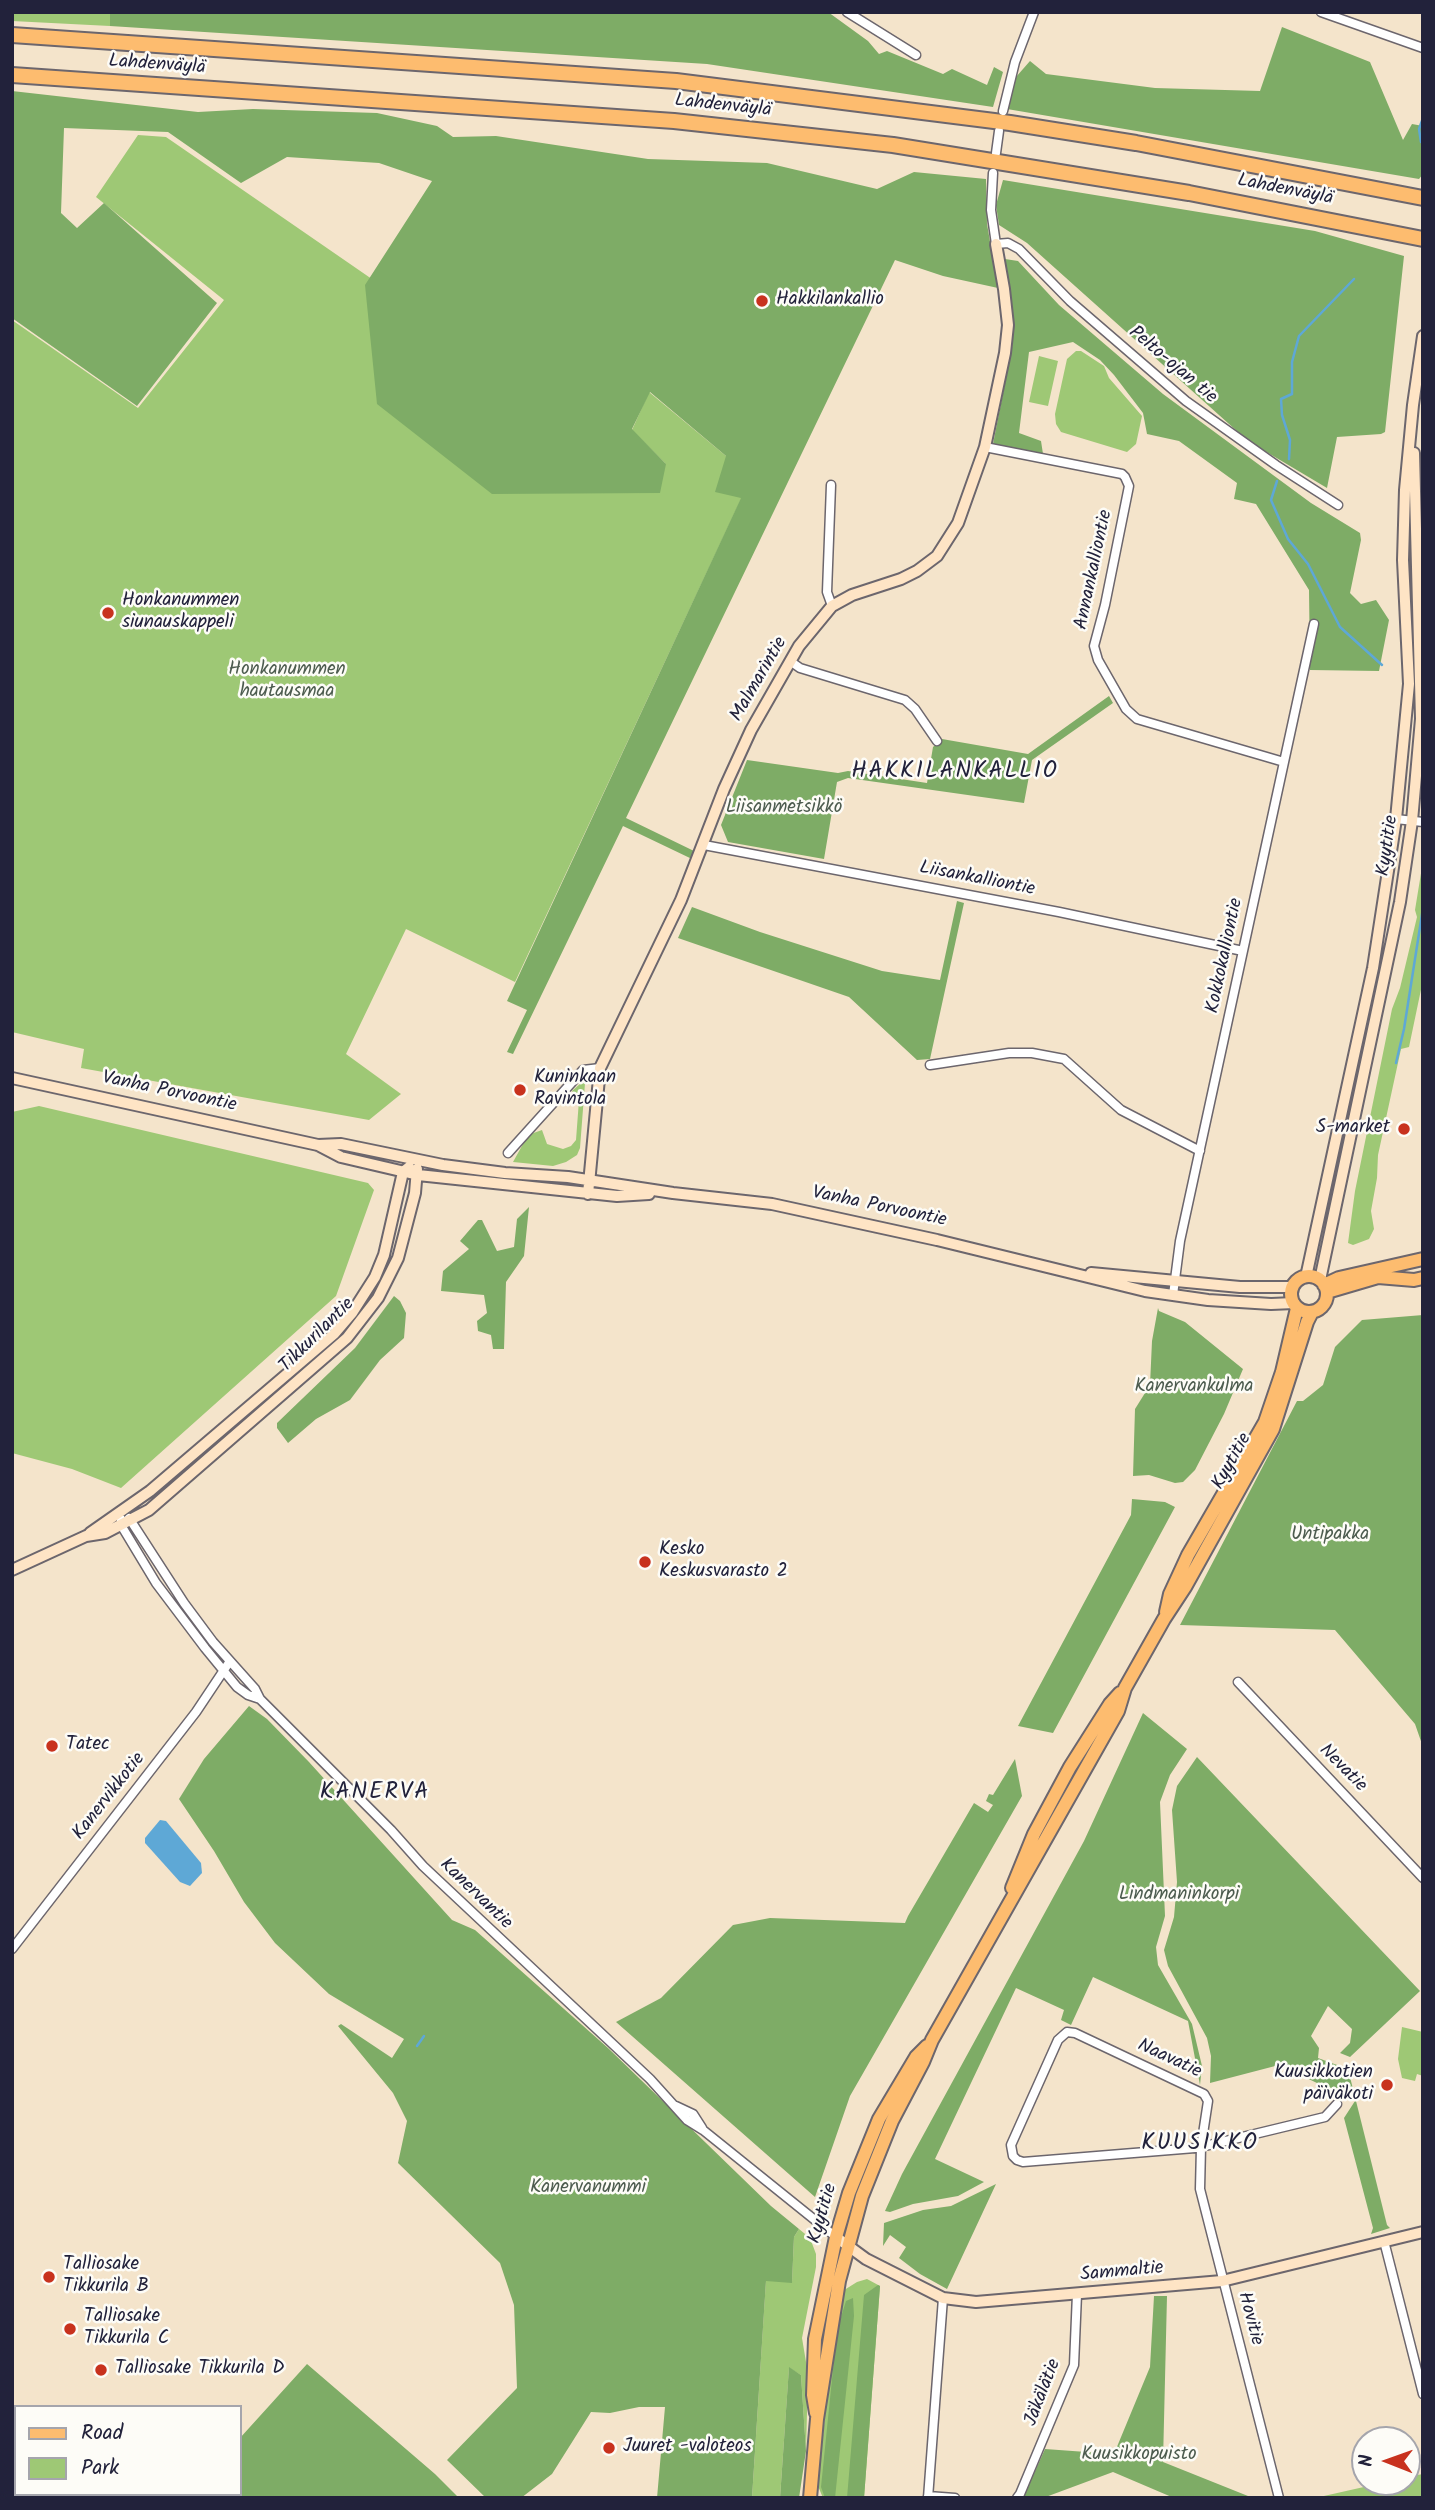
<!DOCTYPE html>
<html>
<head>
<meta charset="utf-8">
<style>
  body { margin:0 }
  #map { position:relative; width:1435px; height:2510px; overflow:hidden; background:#f4e4cb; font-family:Kalam,sans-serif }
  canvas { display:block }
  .frame { position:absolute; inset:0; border:14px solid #22223b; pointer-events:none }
  .legend { position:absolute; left:14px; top:2405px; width:228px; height:91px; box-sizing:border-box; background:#fdfcf7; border:2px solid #a5a5ac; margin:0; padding:9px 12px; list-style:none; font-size:21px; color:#22223b }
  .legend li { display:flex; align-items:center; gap:14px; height:35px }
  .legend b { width:35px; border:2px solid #a5a5ac }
  .north { position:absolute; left:1351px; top:2426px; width:70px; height:70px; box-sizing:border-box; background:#fdfcf7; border:2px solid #a5a5ac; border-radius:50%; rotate:271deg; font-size:19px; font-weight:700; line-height:28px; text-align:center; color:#22223b }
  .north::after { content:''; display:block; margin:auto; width:24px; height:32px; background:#c8321e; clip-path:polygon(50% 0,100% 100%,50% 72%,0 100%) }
</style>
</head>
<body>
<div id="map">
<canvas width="1435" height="2510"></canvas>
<div class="frame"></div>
<ul class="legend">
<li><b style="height:9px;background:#fdbc6f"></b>Road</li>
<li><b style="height:19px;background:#9ec875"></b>Park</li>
</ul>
<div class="north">N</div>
</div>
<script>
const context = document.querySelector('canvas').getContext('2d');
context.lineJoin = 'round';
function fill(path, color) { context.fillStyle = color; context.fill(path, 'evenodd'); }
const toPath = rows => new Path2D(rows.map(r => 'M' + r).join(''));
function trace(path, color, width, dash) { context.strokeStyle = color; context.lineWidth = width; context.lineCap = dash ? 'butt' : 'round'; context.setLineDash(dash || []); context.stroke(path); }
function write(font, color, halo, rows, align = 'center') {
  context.font = font + ' Kalam,sans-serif'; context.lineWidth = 5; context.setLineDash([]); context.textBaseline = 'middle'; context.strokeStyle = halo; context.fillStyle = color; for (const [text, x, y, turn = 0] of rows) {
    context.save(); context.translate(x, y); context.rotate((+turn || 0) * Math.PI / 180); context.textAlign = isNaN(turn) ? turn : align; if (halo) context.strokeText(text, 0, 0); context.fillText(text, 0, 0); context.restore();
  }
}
fill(toPath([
  [12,12,110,12,110,26,12,21],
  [138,135,166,137,440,326,666,464,632,430,649,392,726,456,742,497,515,982,406,929,346,1054,401,1094,369,1120,81,1068,84,1049,12,1032,12,320,138,408,224,300,96,197],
  [1076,351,1081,351,1104,366,1109,378,1142,416,1136,444,1127,452,1061,432,1056,424,1055,414,1067,359],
  [1039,356,1058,361,1048,406,1029,402],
  [1423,861,1423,980,1409,1047,1401,1049,1378,1155,1377,1178,1371,1211,1374,1229,1369,1239,1353,1245,1348,1243,1355,1191,1392,1009,1400,988,1417,917,1415,910],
  [581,1083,585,1083,580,1148,577,1155,566,1162,553,1166,513,1162,528,1135,542,1130,547,1144,563,1149,571,1146,576,1140,579,1100,572,1091],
  [39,1106,368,1183,374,1190,336,1296,121,1488,72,1469,12,1453,12,1112],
  [1402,2027,1423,2032,1423,2076,1417,2074,1415,2081,1402,2078,1398,2059],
  [799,2229,810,2238,816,2254,816,2267,802,2338,808,2374,806,2451,801,2375,789,2368,780,2498,752,2498,766,2280,792,2282,794,2237],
  [867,2279,880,2286,864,2498,823,2498,818,2486,830,2365,841,2292,857,2282],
  [1423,2474,1423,2498,1315,2498,1386,2482,1407,2482,1407,2477]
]), '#9ec875');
fill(toPath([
  [110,12,828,12,868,41,879,54,887,51,943,74,952,69,987,85,994,67,1003,72,993,107,707,64,110,26],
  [1282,27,1370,62,1403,140,1412,124,1423,126,1423,174,1419,179,1007,109,1016,77,1030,61,1046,74,1155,88,1260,91],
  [12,91,198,112,253,109,377,113,437,126,453,137,496,136,648,159,767,163,877,189,914,172,986,179,987,224,998,288,943,276,895,260,626,818,694,851,692,859,623,826,513,1054,507,1052,527,1010,507,1001,741,498,715,492,726,456,650,392,632,429,666,464,660,493,492,494,377,404,365,285,432,181,379,163,287,157,241,183,168,132,64,128,61,213,77,228,104,203,217,303,137,406,12,318],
  [1003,180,1315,231,1404,256,1385,432,1381,434,1337,437,1327,488,1248,441,1027,243,999,225,996,205],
  [1005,259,1018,261,1059,305,1163,394,1311,503,1360,533,1361,540,1350,593,1361,604,1376,600,1389,620,1379,671,1310,670,1309,590,1256,504,1234,499,1237,483,1179,441,1147,434,1143,413,1114,375,1100,360,1073,342,1029,352,1019,433,1041,441,1043,454,993,444,1012,348,1013,322],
  [1109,696,1113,703,1032,760,1024,803,848,778,837,782,824,859,728,842,721,825,747,760,838,773,848,771,927,783,933,747,942,739,1028,754],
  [957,901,964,903,930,1059,917,1060,849,997,678,938,692,907,760,932,882,971,940,980],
  [529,1207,524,1256,506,1282,504,1349,493,1349,491,1335,478,1331,477,1321,487,1313,484,1295,441,1291,443,1271,469,1249,460,1241,478,1220,482,1220,497,1251,514,1247,517,1219],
  [394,1296,400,1301,406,1313,404,1338,380,1360,350,1400,316,1419,288,1443,277,1428,277,1423,355,1348],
  [1158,1308,1159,1311,1185,1322,1243,1369,1224,1414,1195,1470,1183,1482,1175,1483,1149,1475,1133,1476,1135,1409,1150,1385,1152,1341],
  [1423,1315,1423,1747,1415,1724,1335,1630,1180,1625,1297,1401,1303,1401,1323,1385,1335,1347,1362,1320],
  [1132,1499,1165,1502,1175,1507,1053,1733,1018,1726,1131,1515],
  [249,1706,267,1719,309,1762,452,1920,475,1930,608,2048,771,2206,799,2229,794,2237,792,2283,766,2281,752,2498,657,2498,665,2407,639,2407,610,2413,591,2412,552,2474,521,2498,486,2498,447,2460,517,2388,514,2305,500,2263,398,2163,407,2121,393,2093,338,2026,341,2024,392,2058,404,2039,329,1994,275,1943,244,1902,214,1851,179,1799,204,1759],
  [1143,1713,1187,1749,1170,1775,1160,1802,1165,1916,1156,1947,1158,1965,1192,2024,1202,2066,1200,2085,1188,2021,1093,1977,1071,2025,1061,2020,1064,2010,1016,1988,935,2159,984,2182,958,2196,913,2204,890,2212,885,2211,902,2174,1084,1841],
  [1197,1757,1420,1991,1350,2057,1340,2053,1350,2043,1352,2029,1328,2006,1311,2036,1319,2048,1318,2058,1348,2069,1387,2225,1390,2228,1371,2234,1373,2228,1344,2118,1355,2101,1279,2065,1210,2083,1211,2056,1207,2038,1168,1966,1164,1950,1174,1917,1177,1882,1172,1810,1177,1786],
  [1015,1759,1022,1796,850,2096,815,2197,616,2022,661,1998,733,1925,770,1918,905,1923,908,1916,974,1803,988,1812,993,1805,986,1801,989,1794,993,1795],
  [996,2184,947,2289,920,2274,899,2258,906,2247,890,2235,883,2246,884,2223,923,2210,951,2206],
  [878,2285,880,2286,864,2498,847,2498,864,2295],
  [1154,2296,1167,2296,1163,2462,1253,2498,1174,2498,1113,2472,1043,2498,1023,2498,1045,2449,1114,2454,1150,2367],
  [853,2298,854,2316,835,2498,825,2498,821,2487,837,2330,846,2301],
  [307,2364,435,2474,459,2498,185,2498,188,2494,240,2494,240,2438],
  [789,2367,801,2375,806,2451,799,2498,780,2498]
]), '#7eac66');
fill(toPath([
  [160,1820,166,1821,201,1863,202,1873,190,1886,180,1882,145,1843,145,1838]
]), '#5ea8d6');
trace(toPath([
  [1421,142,1419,129,1423,118],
  [1289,459,1290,440,1282,415,1281,399,1292,394,1292,362,1299,336,1354,279],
  [1277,481,1271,500,1288,539,1308,564,1340,627,1382,665],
  [1396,1063,1404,1029,1423,908],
  [417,2046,424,2036]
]), '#5ea8d6', 2.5);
const street = toPath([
  [847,12,916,55],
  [1321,12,1423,48],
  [1003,111,1015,62,1034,12],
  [996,153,999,131],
  [993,173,991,210,996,244,1008,243,1019,249,1070,301,1186,401,1276,465,1338,505],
  [985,447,1122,474,1125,477,1129,486,1105,605,1094,646,1098,660,1126,709,1137,719,1284,762],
  [831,485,827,592,832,606],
  [790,661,800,668,905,700,915,709,937,741],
  [1396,819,1423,822],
  [704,845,1059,912,1243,951],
  [930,1065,1009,1053,1032,1053,1064,1059,1121,1110,1200,1151],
  [508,1153,583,1070,600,1068],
  [1173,1295,1180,1241,1314,624],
  [129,1518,184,1603,213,1642,255,1689,260,1699,391,1830,423,1866,650,2079,687,2120,703,2130,836,2237],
  [121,1519,121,1525,156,1583,205,1648,237,1687,248,1695,260,1699],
  [1238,1682,1423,1878],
  [12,1949,196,1712,230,1661],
  [676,2106,693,2114,702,2128],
  [1384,2241,1423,2394],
  [12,2421,16,2424],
  [92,2494,95,2498],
  [928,2496,955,2498],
  [928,2498,943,2298],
  [1017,2498,1020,2494,1074,2365,1077,2294],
  [1279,2498,1200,2189,1201,2147,1208,2101,1204,2094,1075,2033,1067,2032,1058,2040,1011,2145,1013,2156,1017,2160,1023,2162,1195,2148,1201,2147,1325,2117,1337,2104]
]);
const secondary = toPath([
  [12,1078,318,1145,341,1157,418,1175,617,1196,649,1194],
  [318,1145,341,1144,443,1165,505,1173,568,1177,673,1193,772,1204,937,1240,1145,1291,1208,1300,1271,1304,1294,1303],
  [588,1194,600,1068,681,900,724,789,751,730,799,646,832,606,852,595,901,579,917,571,937,556,958,523,985,447,1005,353,1008,325,1004,289,996,244],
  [1091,1273,1240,1287,1293,1287],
  [1306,1277,1373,968,1396,819,1409,684,1403,560,1405,490,1413,405,1423,336],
  [1320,1280,1400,902,1412,821,1421,719,1414,453],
  [90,1533,150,1491,334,1334,352,1313,375,1277,384,1255,403,1172,409,1167],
  [12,1570,86,1536,105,1533,149,1510,347,1338,378,1298,398,1258,415,1193,417,1169],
  [836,2237,866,2259,943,2298,976,2302,1222,2281,1423,2232]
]);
const primary = toPath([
  '1291 1294a18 18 0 1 1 36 0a18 18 0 1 1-36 0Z',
  [1324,1285,1339,1278,1423,1259],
  [1327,1292,1378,1277,1414,1280,1423,1278],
  [1166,1612,1170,1594,1188,1555,1265,1422,1282,1372,1297,1308],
  [1012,1888,1034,1834,1070,1767,1110,1704,1120,1693],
  [816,2413,813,2395,815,2339,836,2237,849,2193,879,2119,916,2057,927,2046],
  [810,2498,817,2419,839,2281,862,2196,892,2121,923,2062,932,2040,1118,1711,1125,1688,1164,1619,1185,1587,1273,1429,1307,1322,1312,1312]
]);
const highway = toPath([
  [12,35,676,81,1010,123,1136,143,1423,198],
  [12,75,674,121,893,145,1189,193,1423,239]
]);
trace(street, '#6c666d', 11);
trace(secondary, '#6c666d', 14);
trace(primary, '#6c666d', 16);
trace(highway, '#6c666d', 18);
trace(street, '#fff', 8);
trace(secondary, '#fee4c5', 10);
trace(primary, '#fdbc6f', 12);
trace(highway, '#fdbc6f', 14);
trace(toPath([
  [12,2453,16,2456],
  [58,2494,62,2498]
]), '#22223b', 2.5);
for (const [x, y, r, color] of [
  [762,301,7,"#c8321e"],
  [108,613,7,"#c8321e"],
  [520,1090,7,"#c8321e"],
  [1404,1129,7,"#c8321e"],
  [645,1562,7,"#c8321e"],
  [52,1746,7,"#c8321e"],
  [1387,2085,7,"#c8321e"],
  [49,2277,7,"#c8321e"],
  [70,2329,7,"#c8321e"],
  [101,2370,7,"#c8321e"],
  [609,2448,7,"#c8321e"]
]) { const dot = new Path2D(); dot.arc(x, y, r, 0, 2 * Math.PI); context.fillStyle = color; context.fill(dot); trace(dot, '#fdfcf7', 2.5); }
write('19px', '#22223b', '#fdfcf7', [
  ["Lahdenväylä",157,66,4],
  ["Lahdenväylä",723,107,6],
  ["Lahdenväylä",1285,191,11],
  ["Pelto-ojan tie",1172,366,40],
  ["Annankalliontie",1095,570,-78],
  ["Malmarintie",760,680,-60],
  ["Kyytitie",1389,846,-82],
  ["Liisankalliontie",977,880,11],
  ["Kokkokalliontie",1226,956,-78],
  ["Vanha Porvoontie",169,1093,12],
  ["Vanha Porvoontie",879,1208,12],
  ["Tikkurilantie",318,1336,-45],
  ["Kyytitie",1233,1462,-61],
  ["Nevatie",1342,1769,45],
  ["Kanervikkotie",110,1797,-52],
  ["Kanervantie",475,1895,44],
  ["Naavatie",1169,2060,25],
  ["Kyytitie",824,2214,-74],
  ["Sammaltie",1122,2273,-5],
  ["Hovitie",1249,2319,75],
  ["Jäkälätie",1044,2393,-69]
]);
write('19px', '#22223b', '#fdfcf7', [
  ["Hakkilankallio",776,301],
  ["Honkanummen",122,602],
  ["siunauskappeli",122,624],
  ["Kuninkaan",534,1079],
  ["Ravintola",534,1101],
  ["S-market",1390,1129,"right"],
  ["Kesko",659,1551],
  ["Keskusvarasto 2",659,1573],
  ["Tatec",66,1746],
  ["Kuusikkotien",1373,2074,"right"],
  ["päiväkoti",1373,2096,"right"],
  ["Talliosake",63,2266],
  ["Tikkurila B",63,2288],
  ["Talliosake",84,2318],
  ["Tikkurila C",84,2340],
  ["Talliosake Tikkurila D",115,2370],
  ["Juuret -valoteos",623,2448]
], 'left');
write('19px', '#4d5c4f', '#fdfcf7', [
  ["Honkanummen",287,671],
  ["hautausmaa",287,693],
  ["Liisanmetsikkö",784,809],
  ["Kanervankulma",1194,1388],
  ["Untipakka",1330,1536],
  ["Lindmaninkorpi",1179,1896],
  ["Kanervanummi",588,2189],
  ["Kuusikkopuisto",1139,2456]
]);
context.letterSpacing = '2px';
write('23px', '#22223b', '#fdfcf7', [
  ["HAKKILANKALLIO",955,773],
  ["KANERVA",375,1794],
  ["KUUSIKKO",1200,2145]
]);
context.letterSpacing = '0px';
</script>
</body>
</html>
